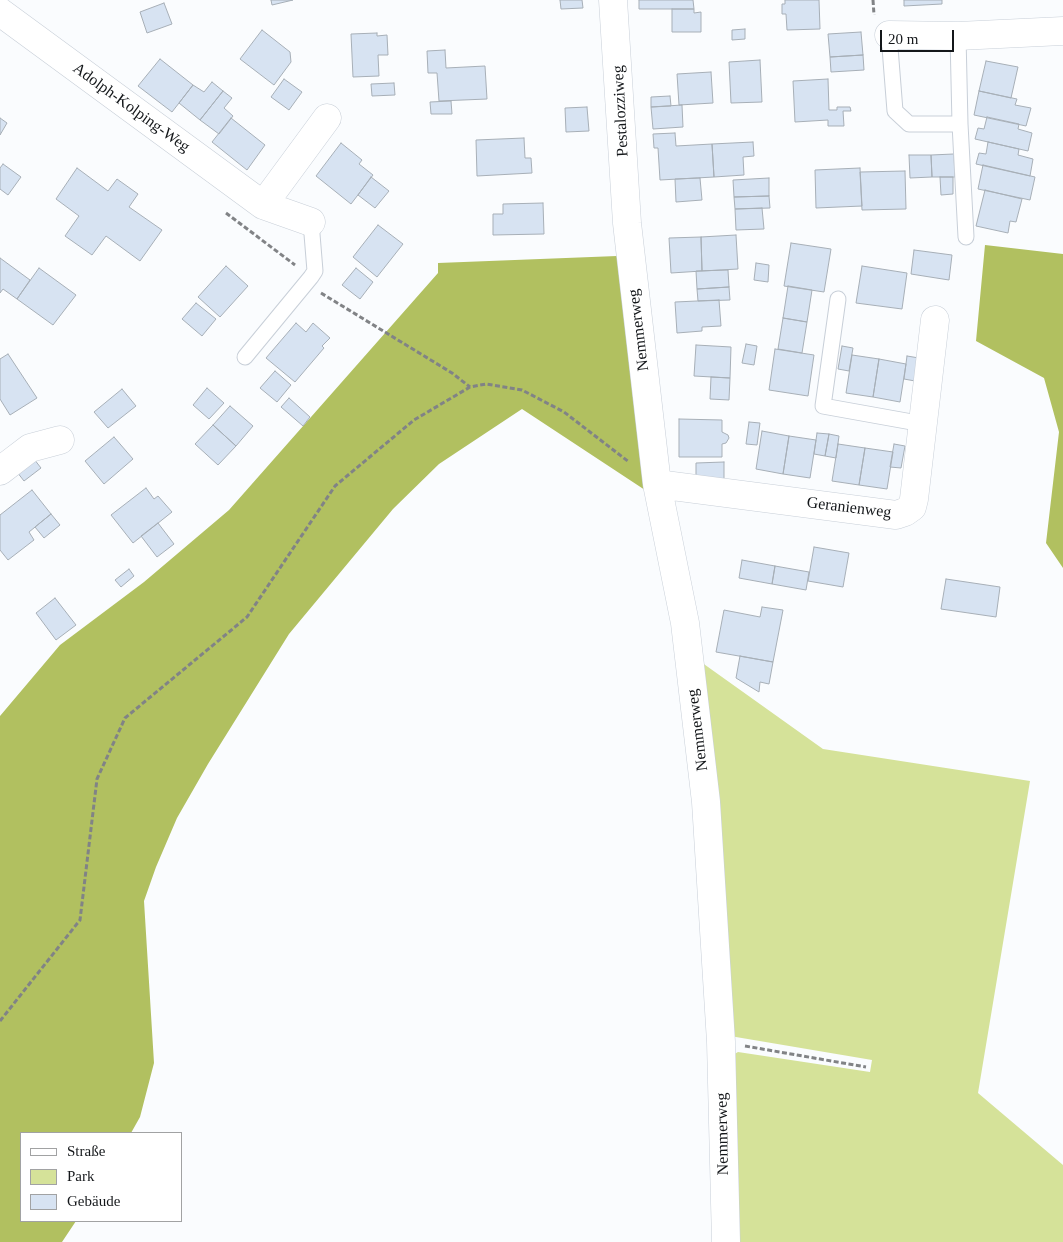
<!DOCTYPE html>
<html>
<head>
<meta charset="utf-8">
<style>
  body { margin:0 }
  #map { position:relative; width:1063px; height:1242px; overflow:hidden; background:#fafcfe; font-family:"Times New Roman",serif }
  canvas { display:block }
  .legend { position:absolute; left:20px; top:1132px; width:162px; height:90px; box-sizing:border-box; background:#fff; border:1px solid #a1a2a3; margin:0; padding:6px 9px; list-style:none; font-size:15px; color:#14171a }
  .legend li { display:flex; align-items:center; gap:10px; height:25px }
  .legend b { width:25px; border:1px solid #a1a2a3 }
  .scale { position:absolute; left:880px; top:30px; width:74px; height:22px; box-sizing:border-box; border:2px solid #14171a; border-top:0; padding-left:6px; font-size:15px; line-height:18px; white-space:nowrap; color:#14171a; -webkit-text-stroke:4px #fff; paint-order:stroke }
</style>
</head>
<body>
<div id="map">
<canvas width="1063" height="1242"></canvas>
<ul class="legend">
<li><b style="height:6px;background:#fff"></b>Straße</li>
<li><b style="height:14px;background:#d5e299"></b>Park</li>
<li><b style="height:14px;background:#d7e3f2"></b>Gebäude</li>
</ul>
<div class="scale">20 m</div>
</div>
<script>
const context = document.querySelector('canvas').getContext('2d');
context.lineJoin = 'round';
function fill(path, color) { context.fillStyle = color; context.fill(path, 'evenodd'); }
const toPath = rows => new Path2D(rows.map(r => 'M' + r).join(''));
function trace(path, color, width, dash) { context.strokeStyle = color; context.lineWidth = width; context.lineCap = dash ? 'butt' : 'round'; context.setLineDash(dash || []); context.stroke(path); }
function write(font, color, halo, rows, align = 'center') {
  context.font = font + ' "Times New Roman",serif'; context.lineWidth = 5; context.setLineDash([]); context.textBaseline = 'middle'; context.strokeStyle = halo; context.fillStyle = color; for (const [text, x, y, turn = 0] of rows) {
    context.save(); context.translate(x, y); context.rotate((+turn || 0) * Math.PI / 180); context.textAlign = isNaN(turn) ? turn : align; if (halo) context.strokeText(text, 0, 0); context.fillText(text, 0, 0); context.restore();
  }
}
fill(toPath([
  [701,662,823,749,1030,781,978,1093,1063,1165,1063,1242,736,1242,731,1056,738,1052,870,1072,872,1060,730,1036]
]), '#d5e299');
fill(toPath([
  [985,245,1063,254,1063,568,1046,543,1059,432,1044,378,976,341],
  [617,256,648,492,522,409,439,464,393,509,289,634,208,764,177,818,156,867,144,901,154,1063,140,1117,131,1133,21,1133,21,1221,76,1221,62,1242,0,1242,0,716,60,645,144,582,229,510,438,273,438,263]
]), '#b1c060');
const building = toPath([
  [271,0,293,0,272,5,271,0],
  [560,0,582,0,583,8,561,9,560,0],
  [639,0,693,0,694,9,639,9,639,0],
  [785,0,819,0,820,29,787,30,786,14,782,14,782,4,785,4,785,0],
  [904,0,942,0,942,4,904,6,904,0],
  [164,3,172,24,147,33,140,12,164,3],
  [672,9,694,9,694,13,701,12,701,32,672,32,672,9],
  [745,29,745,39,732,40,732,30,745,29],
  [262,30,290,52,291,62,274,85,240,59,262,30],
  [861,32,863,55,830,57,828,34,861,32],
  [377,33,377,36,387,35,388,55,378,55,379,76,353,77,351,34,377,33],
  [445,50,446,68,485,66,487,99,439,101,437,73,428,73,427,51,445,50],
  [863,55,864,70,831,72,830,57,863,55],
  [160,59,193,85,172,112,138,86,160,59],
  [760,60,762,102,731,103,729,62,760,60],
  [986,61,1018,67,1011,98,979,91,986,61],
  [711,72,713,103,679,105,677,74,711,72],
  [284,79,302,92,289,110,271,97,284,79],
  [828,79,829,110,837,110,837,107,850,107,851,111,843,111,844,126,828,126,828,120,795,122,793,81,828,79],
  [212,82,223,91,200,120,179,103,193,85,204,92,212,82],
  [394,83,395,95,372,96,371,84,394,83],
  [223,91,232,98,224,108,233,116,219,134,200,120,223,91],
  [979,91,1017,99,1015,105,1031,108,1026,126,974,115,979,91],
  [670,96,671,106,651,107,651,97,670,96],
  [451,101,452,114,431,114,430,102,451,101],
  [682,105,683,127,653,129,651,107,682,105],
  [587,107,589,131,566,132,565,108,587,107],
  [987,117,1019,124,1018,129,1032,133,1028,151,975,139,978,128,984,129,987,117],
  [0,118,7,123,0,135,0,118],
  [231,118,265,145,247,170,212,142,231,118],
  [675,133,676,146,712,144,714,177,660,180,658,148,654,148,653,134,675,133],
  [524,138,525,158,531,158,532,173,477,176,476,140,524,138],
  [753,142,754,156,743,157,744,175,714,177,712,144,753,142],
  [988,142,1019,149,1018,155,1033,159,1030,176,976,164,979,153,986,154,988,142],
  [341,143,362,160,359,164,373,175,351,204,316,176,341,143],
  [954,154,955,177,932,177,931,155,954,154],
  [909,155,931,155,932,177,910,178,909,155],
  [3,164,21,177,8,195,0,189,0,168,3,164],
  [983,165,1035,177,1030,200,978,189,983,165],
  [77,168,108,191,117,179,138,194,129,207,162,230,140,261,106,236,92,255,65,236,79,216,56,199,77,168],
  [860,168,862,206,816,208,815,170,860,168],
  [905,171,906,209,862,210,860,172,905,171],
  [371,177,389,191,375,208,358,195,371,177],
  [940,177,953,177,953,194,941,195,940,177],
  [700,178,702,200,676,202,675,179,700,178],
  [769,178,769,196,734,197,733,180,769,178],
  [985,190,1022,199,1016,222,1010,221,1008,233,976,226,985,190],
  [769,196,770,208,735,209,734,197,769,196],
  [543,203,544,234,493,235,493,214,503,214,503,204,543,203],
  [762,208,764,229,736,230,735,209,762,208],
  [378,225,403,244,377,277,353,257,378,225],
  [736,235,738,269,702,271,701,237,736,235],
  [701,237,702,271,671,273,669,238,701,237],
  [791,243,831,249,824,292,784,286,791,243],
  [914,250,952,255,949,280,911,274,914,250],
  [0,258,30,280,17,299,3,289,0,293,0,258],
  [756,263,769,265,768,282,754,280,756,263],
  [226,266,248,286,220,317,198,297,226,266],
  [862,266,907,273,902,309,856,303,862,266],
  [39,268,76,295,53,325,17,299,39,268],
  [356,268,373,282,360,299,342,285,356,268],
  [728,270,729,287,697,289,696,271,728,270],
  [788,286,812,290,807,322,783,318,788,286],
  [729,287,730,300,698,301,697,289,729,287],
  [719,300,721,326,702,327,702,331,677,333,675,302,719,300],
  [196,303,216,319,202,336,182,319,196,303],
  [783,318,807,322,802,353,778,349,783,318],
  [296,323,306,332,313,323,330,338,322,346,324,348,295,382,266,358,296,323],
  [746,344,757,346,754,365,742,363,746,344],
  [696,345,731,347,730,378,694,376,696,345],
  [842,346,853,348,849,371,838,369,842,346],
  [775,349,814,355,808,396,769,390,775,349],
  [8,354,37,398,10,415,0,399,0,359,8,354],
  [852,355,879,359,873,397,846,393,852,355],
  [907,356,919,358,915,381,904,379,907,356],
  [879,359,906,364,900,402,873,397,879,359],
  [275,371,291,385,277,402,260,388,275,371],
  [711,377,730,378,729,400,710,399,711,377],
  [207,388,224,403,209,419,193,405,207,388],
  [122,389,136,406,108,428,94,412,122,389],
  [289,398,310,417,303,426,281,407,289,398],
  [230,406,253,426,236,446,213,425,230,406],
  [679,419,722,420,722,432,728,435,729,438,726,443,722,444,722,457,679,457,679,419],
  [749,422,760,423,757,445,746,444,749,422],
  [213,425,236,446,218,465,195,444,213,425],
  [762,431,789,436,783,474,756,469,762,431],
  [817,433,829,434,825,456,814,454,817,433],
  [829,434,839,436,836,458,825,456,829,434],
  [789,436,816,440,810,478,783,474,789,436],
  [114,437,133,459,104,484,85,461,114,437],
  [838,444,865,448,859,485,832,481,838,444],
  [894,444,905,446,901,468,890,467,894,444],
  [865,448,893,452,887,489,859,485,865,448],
  [34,459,41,468,24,481,17,472,34,459],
  [724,462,724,480,696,480,696,463,724,462],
  [146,488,154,499,158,496,172,512,133,543,111,515,146,488],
  [32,490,51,514,29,532,34,540,8,560,0,550,0,515,32,490],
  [51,514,60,525,44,538,35,527,51,514],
  [158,523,174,544,157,557,141,536,158,523],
  [814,547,849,553,843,587,808,581,814,547],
  [742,560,775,566,772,584,739,578,742,560],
  [775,566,809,572,806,590,772,584,775,566],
  [129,569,134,576,121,587,115,580,129,569],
  [946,579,1000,587,996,617,941,609,946,579],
  [55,598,76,625,56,640,36,613,55,598],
  [762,607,783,610,773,662,716,652,724,610,760,617,762,607],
  [740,656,773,662,769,684,760,682,759,692,736,678,740,656]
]);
fill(building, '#d7e3f2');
trace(building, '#a7afb7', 1);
const lane = toPath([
  [889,35,895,111,909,124,960,124],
  [958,36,960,124,966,237],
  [838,299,823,406,923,424],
  [245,357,311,277,315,271,311,222]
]);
const street = toPath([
  [613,0,627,223,657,484,685,623,706,802,721,1042,726,1242],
  [0,12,263,205,311,222],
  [889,35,958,36,1063,31],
  [263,205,327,118],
  [0,471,30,448,60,440],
  [657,484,896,515,905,512,912,507,914,499,935,320]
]);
trace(lane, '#c8cfd8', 17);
trace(street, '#c8cfd8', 29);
trace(toPath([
  [873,0,874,15],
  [226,213,295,265],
  [321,293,452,373,470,387],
  [0,1021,80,920,97,779,125,718,247,617,335,486,414,420,470,387,486,384,522,390,564,412,629,462],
  [745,1046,866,1067]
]), '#818386', 3, [5, 2.5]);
trace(lane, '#fff', 15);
trace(street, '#fff', 28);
write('16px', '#14171a', '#fff', [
  ["Adolph-Kolping-Weg",131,108,36],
  ["Pestalozziweg",621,111,-93],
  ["Nemmerweg",639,330,-97],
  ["Geranienweg",849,508,7],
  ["Nemmerweg",698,730,-97],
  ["Nemmerweg",723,1134,-91]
]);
</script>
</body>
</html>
